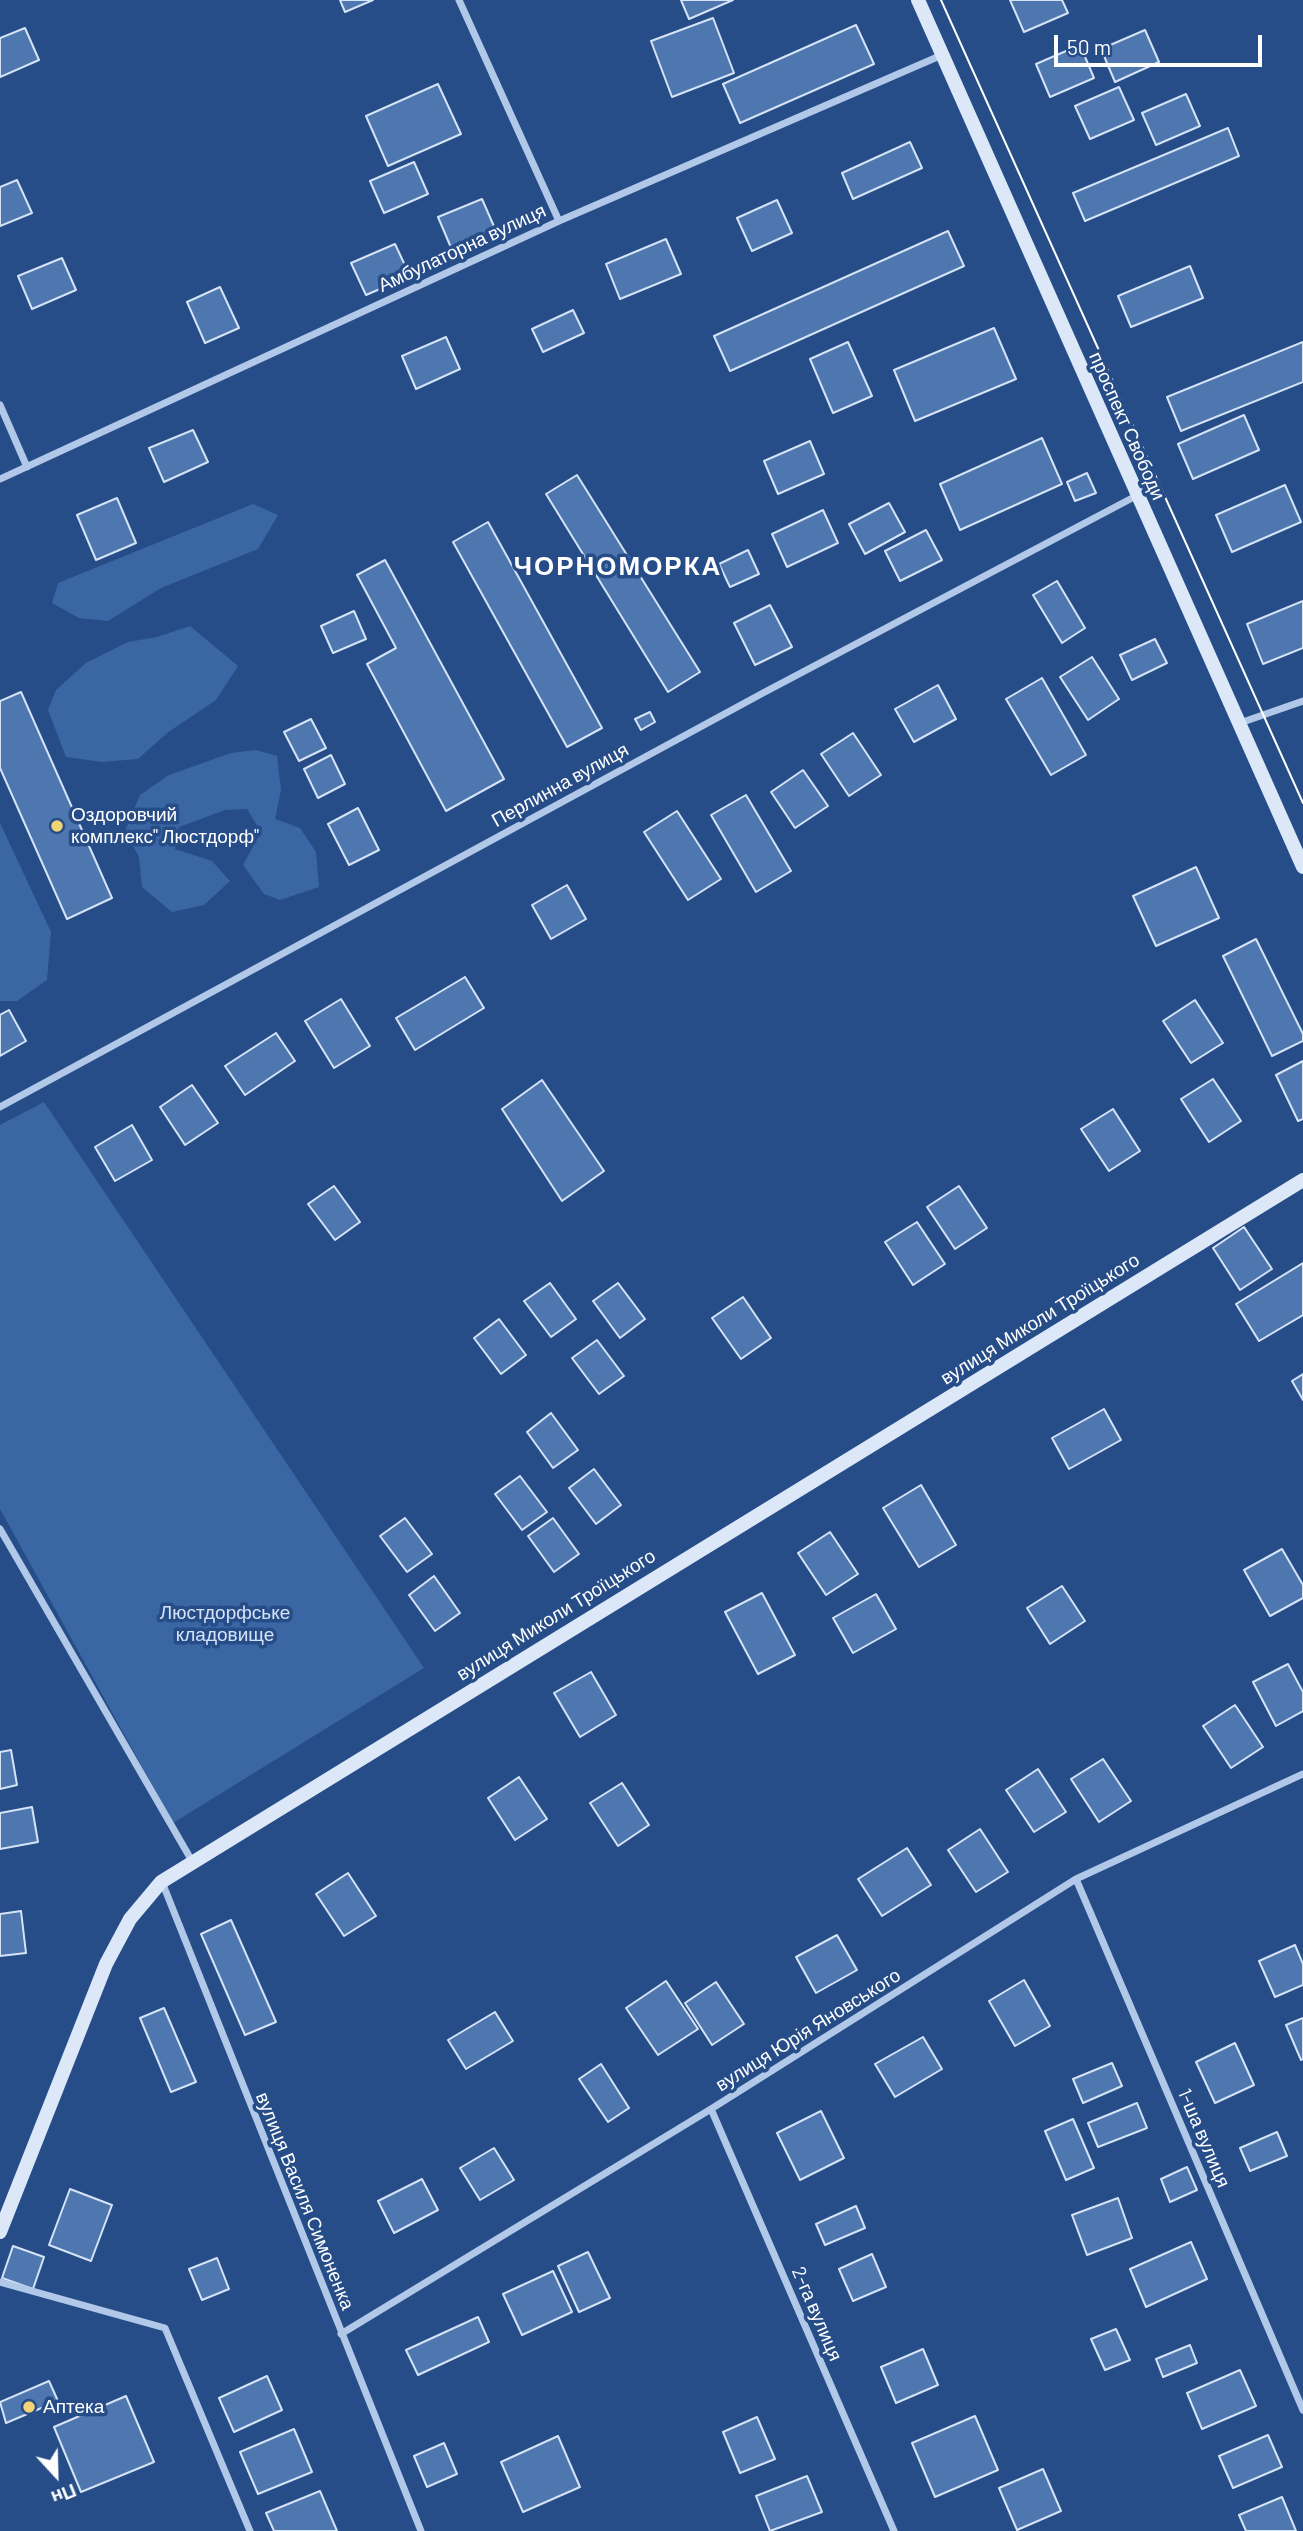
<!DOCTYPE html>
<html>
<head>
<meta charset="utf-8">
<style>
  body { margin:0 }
  #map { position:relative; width:1303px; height:2531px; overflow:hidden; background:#264d88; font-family:Barlow,sans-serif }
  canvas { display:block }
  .north { position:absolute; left:21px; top:2440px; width:70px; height:70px; -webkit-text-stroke:5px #264d88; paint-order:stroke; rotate:158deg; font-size:19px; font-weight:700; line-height:28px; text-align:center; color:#fff }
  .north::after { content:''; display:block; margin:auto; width:24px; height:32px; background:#fff; clip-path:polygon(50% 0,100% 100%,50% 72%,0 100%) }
  .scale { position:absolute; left:1054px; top:35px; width:208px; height:32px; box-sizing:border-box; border:4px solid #fff; border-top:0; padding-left:9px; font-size:21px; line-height:24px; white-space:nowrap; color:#fff; -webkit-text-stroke:5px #264d88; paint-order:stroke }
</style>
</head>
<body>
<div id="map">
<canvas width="1303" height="2531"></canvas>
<div class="north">Пн</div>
<div class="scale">50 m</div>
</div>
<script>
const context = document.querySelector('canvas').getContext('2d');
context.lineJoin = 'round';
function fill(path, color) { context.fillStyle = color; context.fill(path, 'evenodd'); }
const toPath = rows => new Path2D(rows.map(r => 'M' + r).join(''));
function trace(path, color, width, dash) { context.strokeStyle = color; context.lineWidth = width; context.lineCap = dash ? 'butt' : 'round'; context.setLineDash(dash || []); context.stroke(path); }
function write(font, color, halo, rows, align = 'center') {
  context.font = font + ' Barlow,sans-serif'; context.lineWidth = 7; context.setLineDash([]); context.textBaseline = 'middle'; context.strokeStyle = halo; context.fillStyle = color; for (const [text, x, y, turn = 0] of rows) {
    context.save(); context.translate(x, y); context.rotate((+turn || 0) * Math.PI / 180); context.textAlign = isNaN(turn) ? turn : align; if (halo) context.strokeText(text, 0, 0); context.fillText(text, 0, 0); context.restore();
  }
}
fill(toPath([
  [253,504,278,515,258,549,161,588,108,621,79,618,52,603,58,583],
  [190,626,238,666,216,700,167,733,138,759,102,762,66,757,48,710,56,690,86,663,128,642,157,637],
  [256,750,277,756,281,790,275,819,300,828,316,852,319,887,280,900,264,894,243,865,261,832,247,809,225,810,179,827,175,849,212,861,230,881,204,905,172,912,142,887,139,857,125,831,140,795,169,775,231,753],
  [0,823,51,932,47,980,17,1001,0,1001],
  [44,1102,424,1668,173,1823,0,1509,0,1125]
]), '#3a66a4');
const building = toPath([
  [340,0,373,0,345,12,340,0],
  [681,0,733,0,689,19,681,0],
  [1010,0,1062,0,1068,13,1024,32,1010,0],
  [713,18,734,73,672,97,651,41,713,18],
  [856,25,874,64,740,123,723,84,856,25],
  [25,28,39,60,0,77,0,38,25,28],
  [1145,30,1159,62,1115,82,1101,49,1145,30],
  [1080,45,1094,78,1050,97,1036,64,1080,45],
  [438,84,461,134,388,166,366,116,438,84],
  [1119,87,1134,120,1090,139,1075,106,1119,87],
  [1186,94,1200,126,1156,145,1142,113,1186,94],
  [1228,128,1239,156,1085,221,1073,193,1228,128],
  [910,142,922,168,853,199,842,173,910,142],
  [414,162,428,194,384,213,370,181,414,162],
  [17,180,32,213,0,226,0,187,17,180],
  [482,199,496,231,452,250,438,217,482,199],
  [777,200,792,233,752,251,737,218,777,200],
  [948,231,964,266,730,371,714,336,948,231],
  [666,239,681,274,620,299,606,264,666,239],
  [395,244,410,276,366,295,351,263,395,244],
  [62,258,76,290,32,309,18,276,62,258],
  [1190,266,1203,298,1131,327,1118,296,1190,266],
  [220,287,239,328,205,343,187,302,220,287],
  [573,310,584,333,543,352,532,329,573,310],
  [994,328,1016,379,915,421,894,370,994,328],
  [446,337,460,369,416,389,402,356,446,337],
  [848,342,872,396,833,413,810,359,848,342],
  [1303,342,1303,382,1181,431,1167,397,1303,342],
  [1244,415,1259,450,1193,479,1178,444,1244,415],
  [193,430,208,462,164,482,149,448,193,430],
  [1042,438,1062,484,960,530,940,484,1042,438],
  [810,441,824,474,778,494,764,461,810,441],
  [1087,473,1096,493,1075,501,1067,482,1087,473],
  [577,475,700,672,668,692,546,494,577,475],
  [1285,485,1301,522,1232,552,1216,515,1285,485],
  [117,498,136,543,96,560,77,515,117,498],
  [889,503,905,532,865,554,849,524,889,503],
  [823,510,838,543,787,567,772,534,823,510],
  [488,522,602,728,567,747,453,542,488,522],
  [926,530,942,560,900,581,885,551,926,530],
  [748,550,759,574,730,587,719,564,748,550],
  [385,560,504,779,446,811,367,664,396,648,357,575,385,560],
  [1057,581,1085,628,1062,643,1033,595,1057,581],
  [1303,601,1303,648,1263,664,1247,624,1303,601],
  [770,605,792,647,755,665,734,623,770,605],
  [354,611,366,639,333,653,321,626,354,611],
  [1155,639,1167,663,1132,680,1120,655,1155,639],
  [1092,657,1119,699,1088,720,1060,677,1092,657],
  [1042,678,1086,755,1051,775,1006,699,1042,678],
  [938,685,956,719,914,742,895,709,938,685],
  [21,692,112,898,67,919,0,768,0,701,21,692],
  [650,712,655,722,641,730,635,719,650,712],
  [311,719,326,748,299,761,284,732,311,719],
  [853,733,881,775,849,796,821,754,853,733],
  [331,755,345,784,318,798,304,769,331,755],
  [803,770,828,806,795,828,771,792,803,770],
  [746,795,791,871,756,892,711,815,746,795],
  [358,808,379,850,349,865,328,824,358,808],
  [677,811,721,879,688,900,644,832,677,811],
  [1196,867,1219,918,1156,946,1133,896,1196,867],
  [567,885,586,919,551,939,532,905,567,885],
  [1256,939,1303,1034,1303,1041,1272,1056,1223,956,1256,939],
  [465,977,484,1008,415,1050,396,1018,465,977],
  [341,999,370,1046,334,1068,305,1021,341,999],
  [1195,1000,1223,1043,1191,1063,1163,1021,1195,1000],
  [9,1010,26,1041,0,1056,0,1015,9,1010],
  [276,1033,295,1061,245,1095,225,1066,276,1033],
  [1303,1061,1303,1119,1298,1121,1276,1075,1303,1061],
  [1213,1079,1241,1121,1209,1142,1181,1099,1213,1079],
  [542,1080,604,1171,562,1201,502,1109,542,1080],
  [192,1085,218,1123,185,1145,160,1107,192,1085],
  [1113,1109,1140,1151,1109,1171,1081,1129,1113,1109],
  [132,1125,152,1160,115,1181,95,1147,132,1125],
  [334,1186,360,1222,335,1240,308,1204,334,1186],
  [959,1186,987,1228,955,1249,927,1207,959,1186],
  [917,1222,945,1264,913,1285,885,1242,917,1222],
  [1244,1227,1272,1269,1240,1290,1213,1248,1244,1227],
  [1303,1263,1303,1315,1259,1341,1236,1304,1303,1263],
  [550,1283,576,1319,551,1337,524,1301,550,1283],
  [618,1283,645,1319,620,1338,593,1301,618,1283],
  [743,1297,771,1338,741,1359,712,1318,743,1297],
  [499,1319,526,1355,501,1374,474,1338,499,1319],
  [597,1340,624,1376,599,1394,572,1358,597,1340],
  [1303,1374,1303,1400,1292,1381,1303,1374],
  [1104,1409,1121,1440,1069,1469,1052,1438,1104,1409],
  [551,1413,578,1450,553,1468,527,1432,551,1413],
  [594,1469,621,1505,596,1524,569,1488,594,1469],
  [520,1476,547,1512,522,1530,495,1494,520,1476],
  [921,1485,956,1545,919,1567,883,1508,921,1485],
  [405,1518,432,1554,407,1572,380,1536,405,1518],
  [553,1518,579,1554,554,1572,528,1536,553,1518],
  [830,1532,858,1574,826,1595,798,1553,830,1532],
  [1282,1549,1303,1585,1303,1598,1270,1616,1244,1570,1282,1549],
  [434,1576,460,1613,435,1631,409,1595,434,1576],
  [1062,1586,1085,1621,1050,1644,1027,1608,1062,1586],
  [762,1593,795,1655,758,1674,725,1612,762,1593],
  [876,1594,896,1629,853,1653,833,1618,876,1594],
  [1288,1664,1303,1692,1303,1711,1276,1726,1253,1682,1288,1664],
  [591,1672,616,1715,580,1737,554,1693,591,1672],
  [1235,1705,1263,1747,1231,1768,1203,1726,1235,1705],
  [11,1750,17,1785,0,1789,0,1752,11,1750],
  [1103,1759,1131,1801,1099,1822,1071,1779,1103,1759],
  [1038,1769,1066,1812,1034,1832,1006,1790,1038,1769],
  [519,1777,547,1819,515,1840,488,1798,519,1777],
  [622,1783,649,1825,618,1846,590,1803,622,1783],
  [32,1807,38,1842,0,1849,0,1813,32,1807],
  [980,1829,1008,1872,976,1892,948,1850,980,1829],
  [907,1848,931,1885,882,1916,858,1879,907,1848],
  [348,1873,376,1916,344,1936,316,1894,348,1873],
  [21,1911,26,1953,0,1956,0,1914,21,1911],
  [231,1920,276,2022,245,2035,201,1934,231,1920],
  [837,1935,857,1970,816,1993,796,1957,837,1935],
  [1295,1945,1303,1964,1303,1985,1275,1997,1259,1961,1295,1945],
  [1024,1980,1050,2026,1015,2046,989,2001,1024,1980],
  [666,1981,698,2029,658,2055,626,2008,666,1981],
  [716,1982,744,2024,712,2045,685,2003,716,1982],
  [164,2008,196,2082,171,2092,140,2018,164,2008],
  [495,2012,513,2041,466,2069,448,2040,495,2012],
  [1303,2018,1303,2059,1301,2060,1286,2025,1303,2018],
  [923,2037,942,2069,895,2097,875,2064,923,2037],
  [1235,2043,1254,2085,1215,2103,1196,2062,1235,2043],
  [1112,2063,1122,2086,1083,2103,1073,2079,1112,2063],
  [601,2064,629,2108,608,2122,579,2079,601,2064],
  [1137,2103,1147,2128,1098,2147,1088,2123,1137,2103],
  [821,2111,844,2158,800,2180,777,2133,821,2111],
  [1073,2119,1094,2168,1066,2180,1045,2131,1073,2119],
  [1277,2132,1287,2156,1250,2171,1240,2148,1277,2132],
  [494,2148,514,2180,480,2200,460,2168,494,2148],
  [1187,2167,1197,2190,1170,2202,1161,2179,1187,2167],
  [422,2179,438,2210,394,2233,378,2201,422,2179],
  [70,2189,112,2205,91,2261,49,2245,70,2189],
  [1118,2198,1132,2238,1087,2255,1072,2215,1118,2198],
  [856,2206,865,2228,825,2245,816,2224,856,2206],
  [1191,2242,1207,2279,1146,2307,1130,2269,1191,2242],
  [13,2246,44,2257,33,2289,2,2278,13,2246],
  [588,2252,610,2298,579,2312,558,2266,588,2252],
  [872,2254,886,2287,853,2301,839,2269,872,2254],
  [217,2258,229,2289,202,2300,189,2269,217,2258],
  [553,2271,572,2312,522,2335,503,2294,553,2271],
  [478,2317,489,2342,418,2375,406,2350,478,2317],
  [1116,2329,1130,2360,1105,2370,1091,2339,1116,2329],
  [1190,2345,1197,2363,1163,2377,1156,2359,1190,2345],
  [923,2349,938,2385,896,2403,881,2367,923,2349],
  [1240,2370,1256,2406,1202,2429,1187,2393,1240,2370],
  [267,2376,282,2410,234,2432,219,2398,267,2376],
  [49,2381,58,2401,6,2423,0,2402,49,2381],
  [126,2396,154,2462,81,2492,54,2427,126,2396],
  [975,2416,998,2470,935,2497,912,2443,975,2416],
  [757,2417,775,2459,740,2473,723,2432,757,2417],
  [294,2429,312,2472,258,2494,240,2452,294,2429],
  [1268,2435,1282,2467,1233,2488,1219,2456,1268,2435],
  [558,2436,580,2487,523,2512,501,2462,558,2436],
  [444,2443,457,2474,427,2487,414,2456,444,2443],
  [1043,2469,1061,2511,1017,2530,999,2488,1043,2469],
  [807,2476,822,2512,770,2531,756,2496,807,2476],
  [320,2491,337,2531,274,2531,266,2513,320,2491],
  [1282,2497,1296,2531,1246,2531,1239,2515,1282,2497]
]);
fill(building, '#4e76af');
trace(building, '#d5e3f7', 2);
trace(toPath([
  [459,0,559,221],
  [0,405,27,467],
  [0,479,559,221,942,55],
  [1240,723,1303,701],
  [0,1107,763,693,1136,496],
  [0,1529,192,1861],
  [1076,1879,1303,2410],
  [162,1882,421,2531],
  [711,2109,894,2531],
  [0,2282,165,2328,250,2531],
  [341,2334,711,2109,1076,1879,1303,1774]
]), '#b1c8e9', 7);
trace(toPath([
  [918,0,1303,867],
  [0,2232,106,1964,130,1919,161,1882,1303,1180]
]), '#dce7f8', 14);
trace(toPath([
  [941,0,1303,803]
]), '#fff', 2);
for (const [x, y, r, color] of [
  [57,826,7,"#f2d376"],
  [29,2407,7,"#f2d376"]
]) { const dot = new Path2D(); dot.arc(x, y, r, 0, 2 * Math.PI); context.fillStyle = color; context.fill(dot); trace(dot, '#264d88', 2.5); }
write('19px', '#fff', '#264d88', [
  ["Амбулаторна вулиця",462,248,-25],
  ["проспект Свободи",1127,426,66],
  ["Перлинна вулиця",560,785,-29],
  ["вулиця Миколи Троїцького",1040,1319,-32],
  ["вулиця Миколи Троїцького",556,1615,-32],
  ["вулиця Юрія Яновського",808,2030,-32],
  ["1-ша вулиця",1204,2138,67],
  ["вулиця Василя Симоненка",305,2201,68],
  ["2-га вулиця",817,2314,67]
]);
write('19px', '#fff', '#264d88', [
  ["Оздоровчий",71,815],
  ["комплекс\" Люстдорф\"",71,837],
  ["Аптека",43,2407]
], 'left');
write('19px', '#d5e3f7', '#264d88', [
  ["Люстдорфське",225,1613],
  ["кладовище",225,1635]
]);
context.letterSpacing = '2px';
write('bold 26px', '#fff', '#264d88', [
  ["ЧОРНОМОРКА",618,566]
]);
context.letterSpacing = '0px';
</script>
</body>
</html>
